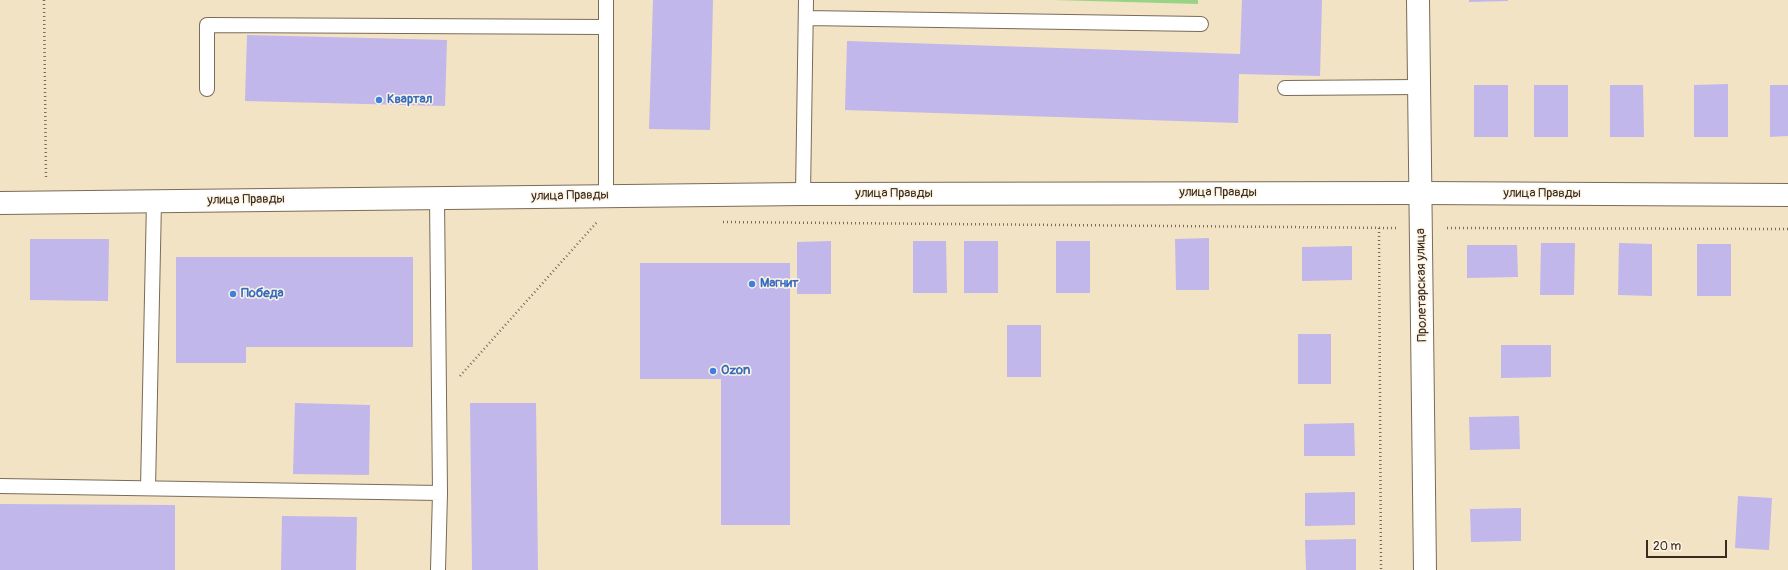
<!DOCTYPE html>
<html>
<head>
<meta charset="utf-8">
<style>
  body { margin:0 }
  #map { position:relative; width:1788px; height:570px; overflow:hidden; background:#f2e3c4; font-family:Pangolin,sans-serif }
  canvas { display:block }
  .scale { position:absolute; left:1646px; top:540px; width:81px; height:18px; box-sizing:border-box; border:2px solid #3b2a1e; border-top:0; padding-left:5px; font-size:12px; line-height:14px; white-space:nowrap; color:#3b2a1e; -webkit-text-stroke:3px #fcf5e5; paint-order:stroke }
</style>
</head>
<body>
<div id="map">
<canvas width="1788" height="570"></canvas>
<div class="scale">20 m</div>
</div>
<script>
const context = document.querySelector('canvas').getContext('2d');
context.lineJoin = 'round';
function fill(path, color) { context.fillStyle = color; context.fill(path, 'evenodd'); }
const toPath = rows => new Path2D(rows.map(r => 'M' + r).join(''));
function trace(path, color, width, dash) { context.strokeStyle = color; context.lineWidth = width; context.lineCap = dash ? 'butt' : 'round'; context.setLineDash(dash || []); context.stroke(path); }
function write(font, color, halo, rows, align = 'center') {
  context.font = font + ' Pangolin,sans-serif'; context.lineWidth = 3; context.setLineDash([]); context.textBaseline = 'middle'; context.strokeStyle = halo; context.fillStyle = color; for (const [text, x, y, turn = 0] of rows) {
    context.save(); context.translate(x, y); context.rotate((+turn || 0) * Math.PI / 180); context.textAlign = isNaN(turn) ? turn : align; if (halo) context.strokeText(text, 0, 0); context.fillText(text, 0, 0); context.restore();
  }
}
fill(toPath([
  [1054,0,1198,0,1198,4]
]), '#98d386');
fill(toPath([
  [653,0,713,0,710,130,649,129],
  [1242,0,1322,0,1320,76,1239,74,1238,123,845,110,847,41,1240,54],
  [1469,0,1508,0,1508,1,1469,2],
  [247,35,447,40,445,106,245,101],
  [1728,84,1728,137,1694,137,1694,85],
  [1474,85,1508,85,1508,137,1474,137],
  [1534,85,1568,85,1568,137,1534,137],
  [1610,85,1643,85,1644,137,1610,137],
  [1770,85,1788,85,1788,136,1770,137],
  [1209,238,1209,290,1176,290,1175,239],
  [30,239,109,239,108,301,30,300],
  [831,241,831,294,797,294,797,242],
  [913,241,946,241,947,293,913,293],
  [964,241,998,241,998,293,964,293],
  [1056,241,1090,241,1090,293,1056,293],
  [1541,243,1575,243,1574,295,1540,295],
  [1619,243,1652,244,1652,296,1618,295],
  [1697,244,1731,244,1731,296,1697,296],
  [1467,245,1517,245,1518,277,1467,278],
  [1352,246,1352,280,1302,281,1302,247],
  [176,257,413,257,413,347,246,347,246,363,176,363],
  [640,263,790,263,790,525,721,525,721,379,640,379],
  [1007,325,1041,325,1041,377,1007,377],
  [1298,334,1331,334,1331,384,1298,384],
  [1501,345,1551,345,1551,377,1501,378],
  [295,403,370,405,369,475,293,474],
  [470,403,536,403,538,570,472,570],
  [1519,416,1520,449,1470,450,1469,417],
  [1354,423,1355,456,1304,456,1304,424],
  [1355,492,1355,525,1305,526,1305,493],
  [1738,496,1772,498,1769,550,1735,548],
  [0,504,175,505,175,570,0,570],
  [1521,508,1521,541,1471,542,1470,509],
  [282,516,357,517,356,570,281,570],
  [1356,539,1356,570,1306,570,1305,540]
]), '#c1b7ea');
const service = toPath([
  [806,18,1201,24],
  [1285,88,1419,87],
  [207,89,207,25,606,27],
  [803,194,806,0],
  [606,196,606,0],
  [437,198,440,493,438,570],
  [0,486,440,493],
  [148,488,154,201]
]);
const minor = toPath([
  [1418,0,1425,570]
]);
const tertiary = toPath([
  [0,203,803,194,1421,193,1788,195]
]);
trace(service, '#7b6b58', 16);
trace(minor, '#7b6b58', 24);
trace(tertiary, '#7b6b58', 24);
trace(toPath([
  [44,0,46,178],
  [723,222,1396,228],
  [1379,228,1381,570],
  [1447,228,1788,229],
  [460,376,597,222]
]), '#7b6b58', 2.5, [1, 3]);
trace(service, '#fff', 14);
trace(minor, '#fff', 22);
trace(tertiary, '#fff', 22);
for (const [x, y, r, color] of [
  [379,100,4,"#3f7fe0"],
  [752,284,4,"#3f7fe0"],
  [233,294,4,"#3f7fe0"],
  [713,371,4,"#3f7fe0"]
]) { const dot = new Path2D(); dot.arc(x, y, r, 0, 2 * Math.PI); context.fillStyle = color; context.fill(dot); trace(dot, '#fcf5e5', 1.5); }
write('bold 13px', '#366cbe', '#fcf5e5', [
  ["Квартал",387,100],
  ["Магнит",760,284],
  ["Победа",241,294],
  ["Ozon",721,371]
], 'left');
write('13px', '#3b2a1e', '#fcf5e5', [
  ["улица Правды",1218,193],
  ["улица Правды",894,194],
  ["улица Правды",1542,194],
  ["улица Правды",570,196,-1],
  ["улица Правды",246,200,-1],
  ["Пролетарская улица",1422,285,-91]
]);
</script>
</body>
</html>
